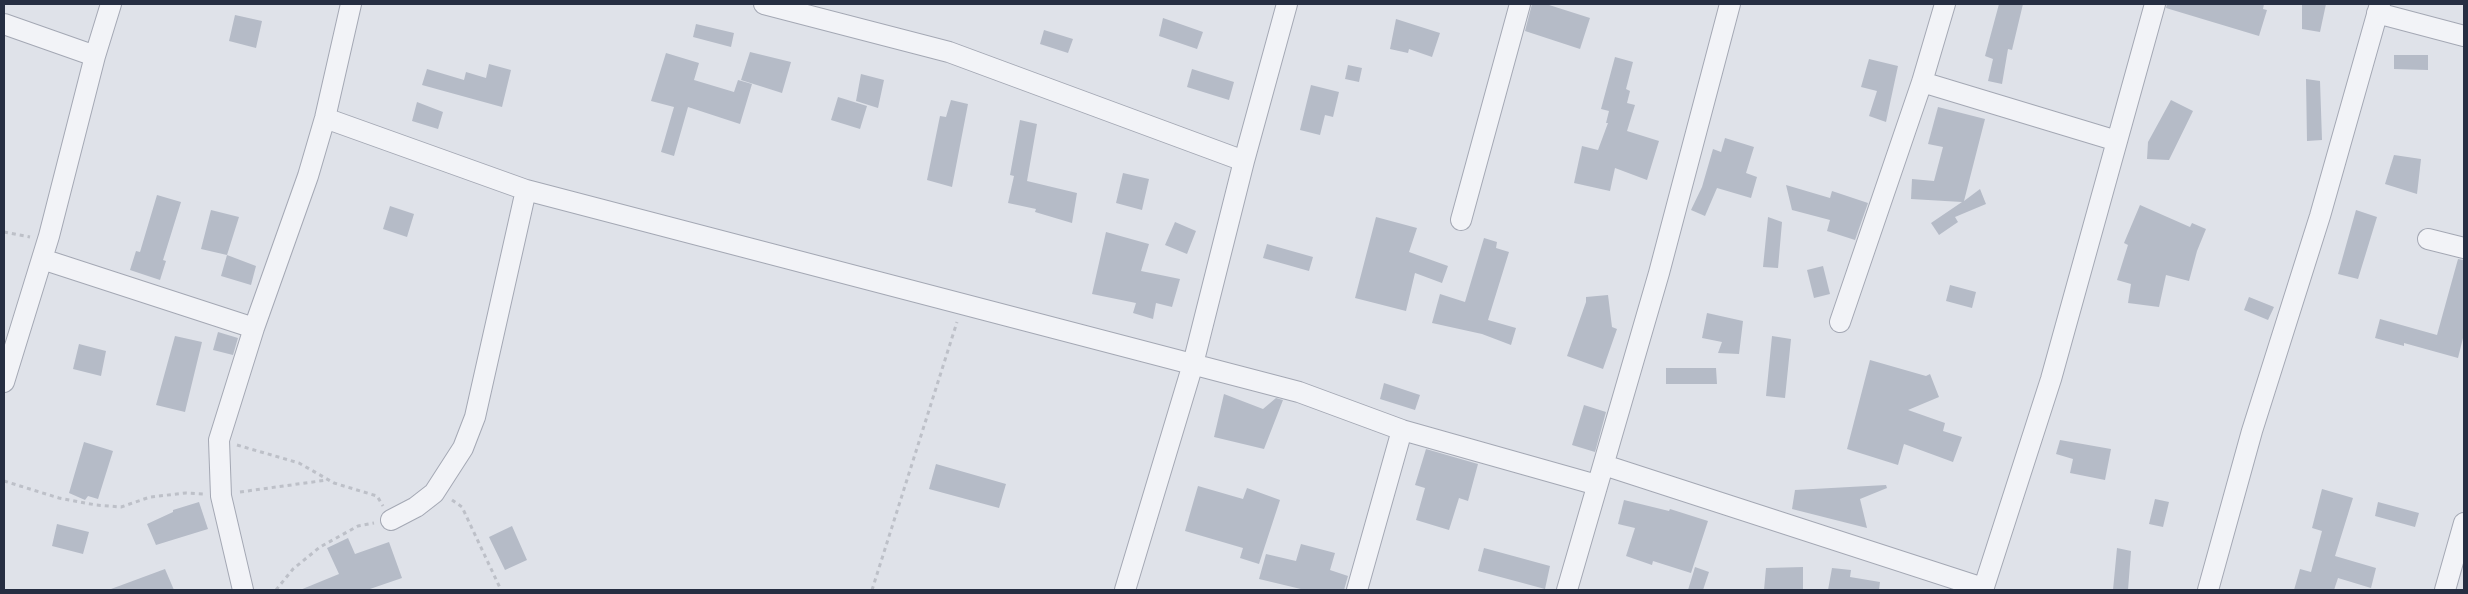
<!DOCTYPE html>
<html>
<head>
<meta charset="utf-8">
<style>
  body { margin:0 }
  #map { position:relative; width:2468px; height:594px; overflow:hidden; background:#dfe2e9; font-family:"Golos Text",sans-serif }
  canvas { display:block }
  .frame { position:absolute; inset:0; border:5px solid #262e42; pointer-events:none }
</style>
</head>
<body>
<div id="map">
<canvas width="2468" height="594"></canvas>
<div class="frame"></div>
</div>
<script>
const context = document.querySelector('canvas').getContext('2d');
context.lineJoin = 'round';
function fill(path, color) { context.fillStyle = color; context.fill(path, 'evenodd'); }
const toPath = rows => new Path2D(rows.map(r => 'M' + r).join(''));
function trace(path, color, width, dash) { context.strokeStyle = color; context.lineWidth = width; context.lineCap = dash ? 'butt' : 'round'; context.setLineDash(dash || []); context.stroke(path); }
fill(toPath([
  [1532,4,1546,4,1590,18,1580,49,1525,31],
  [1999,4,2023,4,2012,50,2008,49,2002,84,1988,81,1993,59,1985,56],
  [2167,4,2264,4,2263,9,2267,10,2259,36,2166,8],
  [2302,4,2326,4,2320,32,2302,29],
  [235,15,262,21,256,48,229,41],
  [1163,18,1203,32,1197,49,1159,36],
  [1396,19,1440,33,1432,57,1409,49,1408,53,1390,49],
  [696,24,734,33,731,47,693,37],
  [1044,30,1073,39,1068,53,1040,44],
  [750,52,791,62,782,93,741,80],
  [666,53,699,63,694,80,734,92,738,80,752,84,740,124,688,107,674,156,661,152,674,107,651,101],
  [2394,55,2428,55,2428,70,2394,69],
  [1615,57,1633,62,1626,89,1630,91,1627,103,1635,105,1627,131,1659,141,1647,180,1615,168,1610,191,1574,183,1582,146,1598,150,1608,123,1606,123,1609,111,1601,109],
  [1869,59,1898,66,1886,122,1869,116,1877,91,1861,87],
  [489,64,511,70,502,107,422,85,427,69,464,80,466,72,486,78],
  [1348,65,1362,68,1359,82,1345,79],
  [1192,69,1234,82,1229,100,1187,87],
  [861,74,884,80,878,108,856,101],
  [2306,79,2320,81,2322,140,2307,141],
  [1311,85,1339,92,1333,117,1325,115,1320,135,1300,130],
  [838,97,867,106,860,129,831,120],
  [951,100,968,104,952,187,927,180,940,116,946,117],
  [2171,100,2193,111,2169,160,2147,159,2148,142],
  [417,102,443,112,438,129,412,121],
  [1938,107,1985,119,1964,201,1980,189,1986,204,1955,217,1958,222,1939,235,1931,223,1962,202,1911,199,1912,179,1934,181,1943,147,1928,144],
  [1020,120,1037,124,1027,181,1077,193,1072,223,1035,212,1036,209,1008,203,1014,176,1010,175],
  [1725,138,1754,147,1746,173,1757,177,1751,198,1717,188,1705,216,1691,210,1702,187,1713,149,1721,152],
  [2394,155,2421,159,2417,194,2385,184],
  [1123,173,1149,179,1142,210,1116,203],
  [1786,185,1830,198,1832,191,1868,203,1855,240,1827,231,1830,220,1792,210],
  [157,195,181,202,163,260,166,261,160,280,130,270,136,251,140,252],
  [2140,205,2190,227,2192,223,2206,229,2197,251,2189,281,2166,275,2159,307,2128,303,2131,284,2117,280,2128,245,2124,243],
  [390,206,414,214,407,237,383,229],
  [211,210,239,217,227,255,201,249],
  [2356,210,2377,217,2358,279,2338,274],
  [1376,217,1417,228,1409,252,1448,266,1442,283,1415,273,1406,311,1355,298],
  [1768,217,1782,222,1778,268,1763,267],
  [1175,222,1196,231,1187,254,1165,245],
  [1106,232,1149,244,1141,271,1180,279,1172,307,1156,303,1153,319,1133,313,1136,303,1092,294],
  [1484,238,1497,242,1496,248,1509,252,1488,320,1516,328,1511,345,1482,334,1432,323,1440,294,1465,302],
  [1267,244,1313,257,1309,271,1263,258],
  [227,255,256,266,251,285,221,276],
  [2458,259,2464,260,2464,334,2458,358,2404,343,2404,346,2375,338,2380,319,2437,335],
  [1823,266,1830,294,1814,298,1807,270],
  [1950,285,1976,292,1972,308,1946,301],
  [1608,295,1612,327,1617,329,1603,369,1567,356,1586,302,1586,297],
  [2249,297,2274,307,2268,320,2244,310],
  [1707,313,1743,321,1739,354,1718,353,1722,342,1702,338],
  [218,332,238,338,233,355,213,350],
  [175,336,202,342,185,412,156,405],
  [1772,336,1791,339,1785,398,1766,396],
  [79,344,106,351,101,376,73,369],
  [1870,360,1926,376,1930,374,1939,397,1908,410,1945,423,1943,431,1962,437,1953,462,1904,444,1898,465,1847,449],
  [1666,368,1716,368,1717,384,1666,384],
  [1384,383,1420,395,1415,410,1380,399],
  [1224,394,1263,409,1276,398,1283,400,1264,449,1214,437],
  [1584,405,1606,412,1595,452,1572,445],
  [2060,440,2111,449,2105,480,2070,473,2073,459,2056,454],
  [84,442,113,451,98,499,88,496,85,500,69,493],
  [1426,449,1478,464,1468,501,1459,498,1449,530,1416,520,1425,488,1415,485],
  [936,464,1006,484,999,508,929,489],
  [1886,485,1887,488,1860,499,1867,528,1792,509,1795,490],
  [1198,486,1243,499,1247,488,1280,500,1259,564,1240,558,1243,548,1185,531],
  [2322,489,2353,498,2335,556,2376,568,2371,588,2338,578,2334,590,2294,590,2300,569,2311,572,2322,531,2312,528],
  [2155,499,2169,502,2163,527,2149,524],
  [1624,500,1669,511,1670,509,1708,521,1691,573,1653,561,1652,565,1626,556,1635,528,1618,524],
  [199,502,208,529,156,545,147,524,173,512,173,510],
  [2378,502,2419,513,2415,527,2375,516],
  [57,524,89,532,83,554,52,546],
  [512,526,527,560,505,570,489,537],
  [348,538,355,554,389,542,402,578,367,590,300,590,339,574,327,548],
  [1301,544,1335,553,1330,570,1348,576,1344,590,1305,590,1259,579,1266,554,1296,561],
  [1484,548,1550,566,1545,589,1478,571],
  [2117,548,2131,551,2128,590,2113,590],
  [1695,567,1709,572,1703,590,1688,590],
  [1803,567,1803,590,1764,590,1766,568],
  [1832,568,1851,570,1850,577,1880,582,1879,590,1828,590],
  [165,569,174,590,112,590,111,589]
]), '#b5bbc7');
const street = toPath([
  [764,4,949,52,1244,161],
  [2377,13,2464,36],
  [4,24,95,56],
  [1922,82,2117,141],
  [325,118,526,190,1299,392,1402,430,1597,485],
  [1461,220,1520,4],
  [2428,239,2464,248],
  [42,259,254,328],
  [1840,322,1922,82,1945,4],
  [4,382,49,236,95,56,111,4],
  [1604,465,1983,588],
  [391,520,416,507,434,493,463,448,475,417,526,190],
  [243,590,221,496,219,440,254,328,308,176,325,118,351,4],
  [1125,590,1193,364,1244,161,1287,4],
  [1357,590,1402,430],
  [1567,590,1659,273,1730,4],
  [1983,590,2051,379,2155,4],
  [2208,590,2252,431,2320,216,2380,4],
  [2445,590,2464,523]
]);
trace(street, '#a4a8b4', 22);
trace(toPath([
  [4,232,30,237],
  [237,445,299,463,334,483,377,496,383,506],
  [4,481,59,498,96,505,121,507,150,497,186,493,204,494],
  [240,492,327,480],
  [452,500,462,507,501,590],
  [276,590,293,569,320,547,358,526,374,523],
  [872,590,957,322]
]), '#bdc0c8', 3, [4, 4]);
trace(street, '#f2f3f7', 20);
</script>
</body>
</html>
